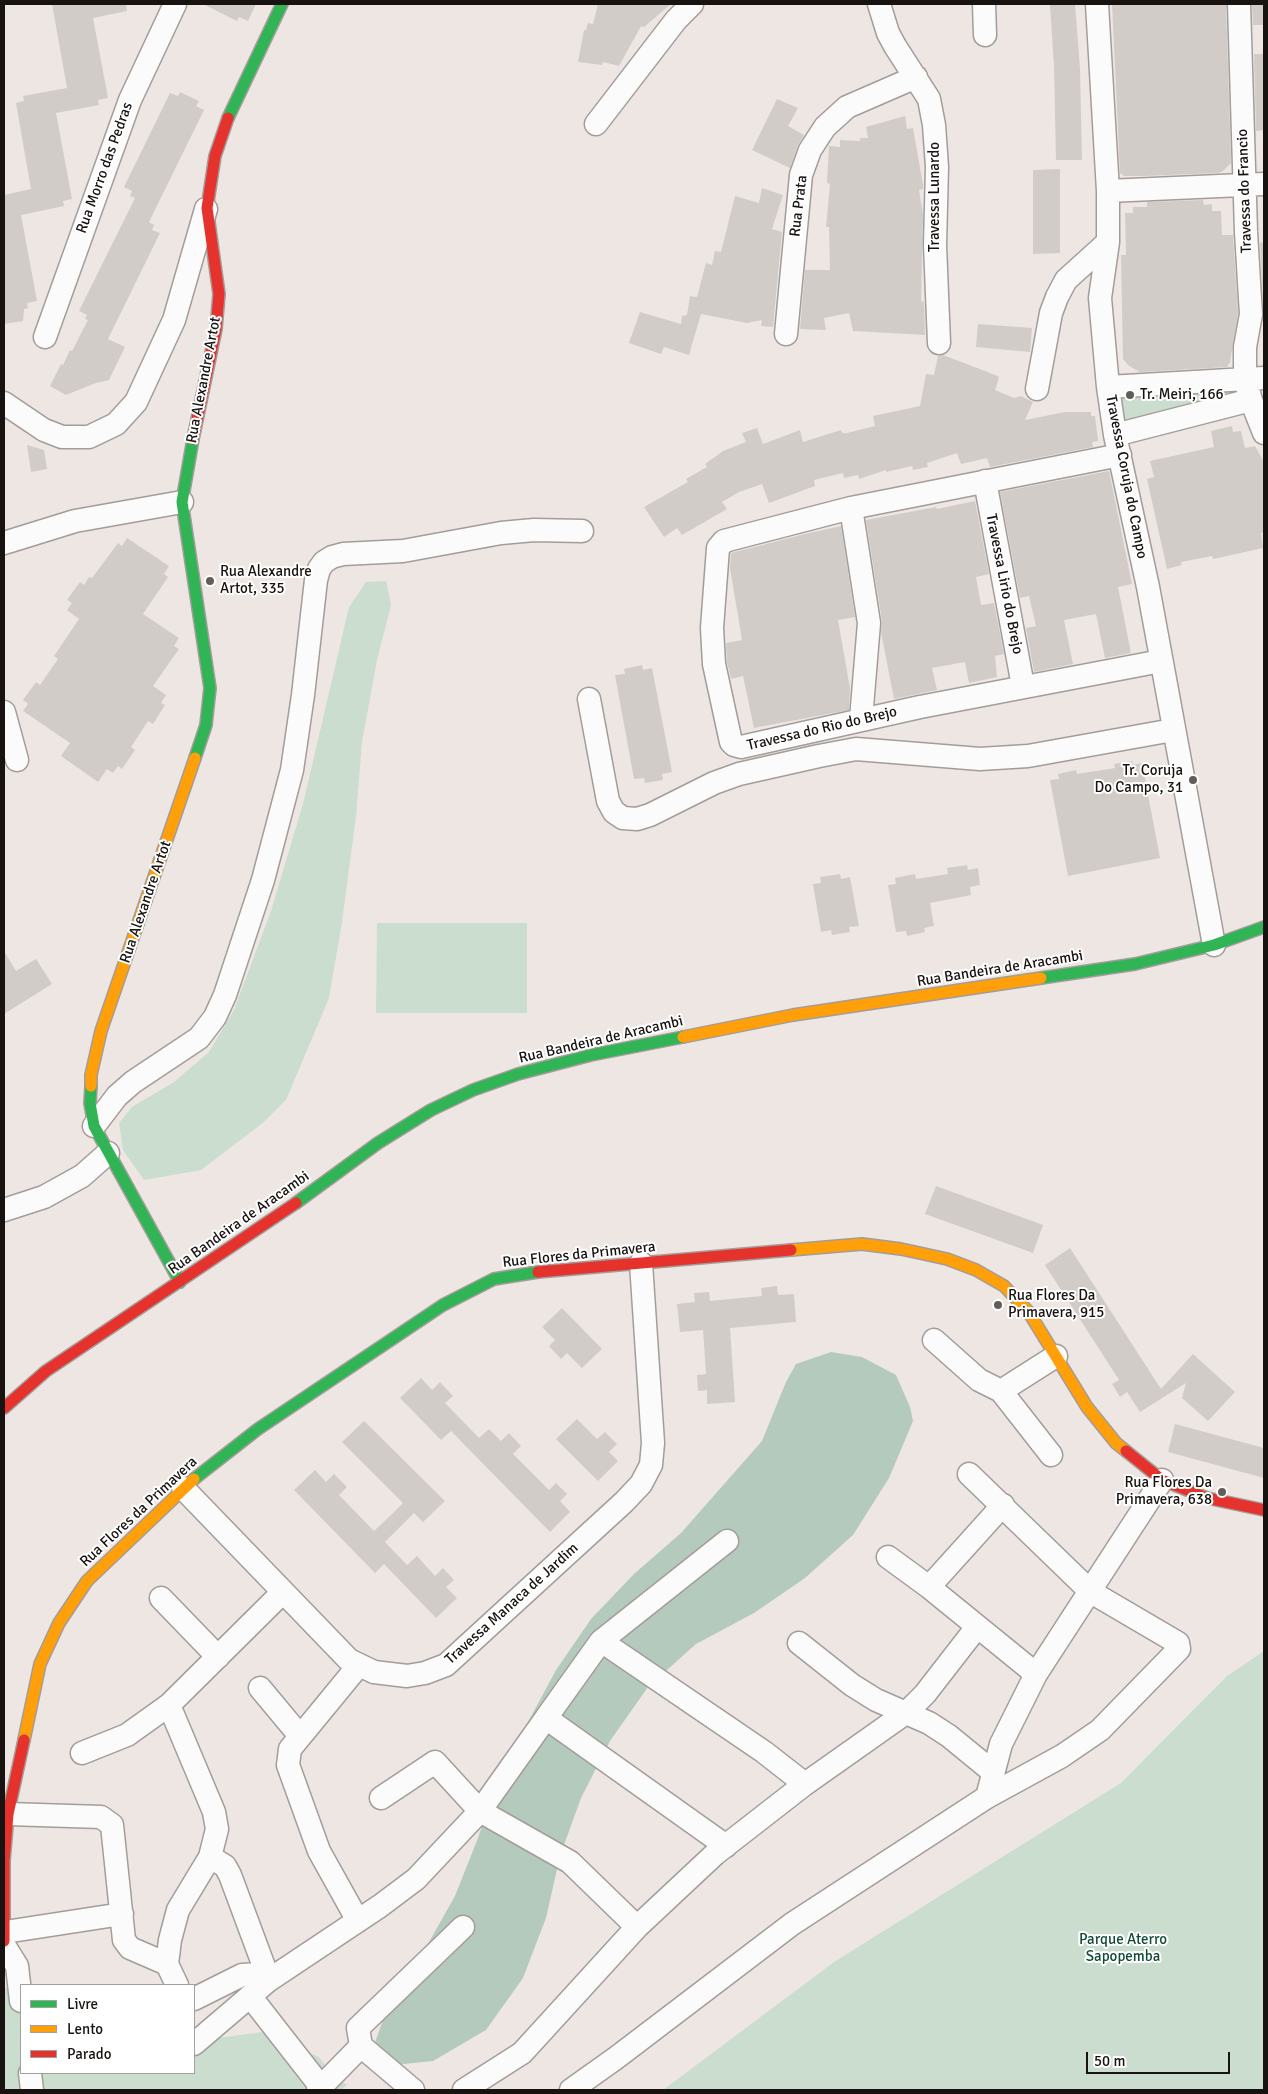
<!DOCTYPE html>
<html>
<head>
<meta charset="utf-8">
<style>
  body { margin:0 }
  #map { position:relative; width:1268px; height:2094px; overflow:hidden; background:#eee6e2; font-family:Signika,sans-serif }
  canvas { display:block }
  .frame { position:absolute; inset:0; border:5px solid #181310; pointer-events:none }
  .legend { position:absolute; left:20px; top:1984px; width:175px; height:90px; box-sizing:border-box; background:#fff; border:1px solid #a3a19f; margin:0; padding:6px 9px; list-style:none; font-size:15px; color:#181310 }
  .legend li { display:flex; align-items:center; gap:10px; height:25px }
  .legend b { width:25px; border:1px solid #a3a19f }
  .scale { position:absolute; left:1086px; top:2052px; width:144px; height:22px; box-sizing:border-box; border:2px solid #181310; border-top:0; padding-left:6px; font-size:15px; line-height:18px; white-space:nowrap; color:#181310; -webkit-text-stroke:4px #fff; paint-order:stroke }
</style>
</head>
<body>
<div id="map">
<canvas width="1268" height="2094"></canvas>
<div class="frame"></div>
<ul class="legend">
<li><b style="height:6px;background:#30b455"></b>Livre</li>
<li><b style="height:6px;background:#ff9f0a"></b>Lento</li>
<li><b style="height:6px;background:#e5322d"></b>Parado</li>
</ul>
<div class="scale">50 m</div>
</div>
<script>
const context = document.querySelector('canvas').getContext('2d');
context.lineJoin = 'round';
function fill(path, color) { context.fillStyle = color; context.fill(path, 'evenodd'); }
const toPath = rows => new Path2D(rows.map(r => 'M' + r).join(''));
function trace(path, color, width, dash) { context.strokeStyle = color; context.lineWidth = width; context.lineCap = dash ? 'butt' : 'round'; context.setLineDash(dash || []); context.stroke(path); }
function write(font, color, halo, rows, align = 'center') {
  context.font = font + ' Signika,sans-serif'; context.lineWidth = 4; context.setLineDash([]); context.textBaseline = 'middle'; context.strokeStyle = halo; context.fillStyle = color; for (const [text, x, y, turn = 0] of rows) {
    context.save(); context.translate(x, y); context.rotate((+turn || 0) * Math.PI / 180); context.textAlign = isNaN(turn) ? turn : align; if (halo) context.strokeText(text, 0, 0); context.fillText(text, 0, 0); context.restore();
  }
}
fill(toPath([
  [1227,382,1228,401,1123,425,1119,401,1122,394],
  [386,581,391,605,377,660,362,742,356,816,342,922,329,998,286,1100,264,1122,201,1170,144,1180,123,1150,119,1123,132,1107,174,1082,209,1052,234,1010,271,911,303,804,349,607,366,582],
  [377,923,527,923,527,1013,376,1013],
  [1264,1651,1264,2090,663,2090,834,1962,1121,1783,1227,1676],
  [4,1987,21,1990,21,2073,194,2073,194,2041,263,2032,319,2057,332,2075,347,2085,341,2090,4,2090]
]), '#caddcf');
fill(toPath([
  [831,1352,862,1357,896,1375,910,1407,913,1421,889,1478,853,1535,805,1578,754,1613,696,1644,648,1687,610,1741,581,1798,560,1856,546,1918,523,1978,486,2030,433,2061,384,2066,370,2056,389,2004,424,1951,455,1896,478,1838,498,1778,556,1670,591,1619,634,1574,681,1533,762,1441,786,1382,796,1364]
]), '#b4cabc');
fill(toPath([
  [52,4,126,4,127,11,93,18,108,98,98,100,99,105,56,113,72,199,63,201,64,206,21,215,37,301,27,303,28,308,24,309,23,321,4,324,4,195,31,189,16,103,24,101,23,96,67,88],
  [203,4,256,4,248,21,239,17,237,21],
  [598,4,671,4,644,27,641,26,619,66,603,62,602,65,578,62,584,30,586,30,588,23,593,24],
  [1050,4,1075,4,1080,69,1082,160,1056,160,1054,67],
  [1112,4,1226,4,1231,163,1223,171,1218,173,1145,176,1124,176,1120,173],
  [1252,4,1264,4,1264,25,1253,25],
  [1254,54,1264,54,1264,130,1256,131],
  [180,92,199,101,196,106,204,110,149,222,154,225,152,230,160,233,108,339,125,347,109,380,96,383,66,395,50,386,61,364,63,365,70,350,72,351,88,320,85,319,87,315,79,311,135,198,130,196,132,191,124,187,170,93,178,96],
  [777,99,798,108,788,126,804,135,798,145,790,168,752,150],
  [905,116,907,129,913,128,923,185,923,189,919,190,923,214,921,301,924,302,925,335,853,331,849,313,824,318,826,330,800,329,805,270,830,270,829,227,826,227,830,184,827,183,829,146,840,147,840,140,860,141,860,138,868,138,866,127],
  [1060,169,1060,253,1033,254,1033,170],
  [762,188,783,195,772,229,782,232,773,327,761,326,762,320,747,323,701,314,689,355,664,347,661,354,629,343,640,312,681,324,682,316,687,315,690,296,697,297,706,263,712,265,715,251,721,252,735,196,759,203],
  [1203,200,1204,205,1212,204,1212,211,1221,211,1222,235,1233,235,1238,313,1230,362,1227,367,1140,372,1129,366,1123,359,1121,255,1126,255,1125,213,1133,213,1133,207,1147,207,1147,202],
  [1264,242,1264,302,1263,302,1260,243],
  [978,324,1032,328,1030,352,976,347],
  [943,355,998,376,999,378,995,390,1014,398,1021,396,1033,402,1025,420,1065,412,1091,412,1091,416,1095,416,1098,441,1092,442,1093,447,990,467,987,458,961,464,957,453,927,463,928,467,913,470,912,466,886,472,886,470,859,479,858,475,844,478,843,473,814,480,815,486,769,503,762,484,739,492,722,502,727,509,682,535,677,528,664,537,644,507,688,482,686,479,707,467,705,464,723,451,746,442,742,433,757,428,763,444,800,430,803,442,841,430,842,433,847,433,875,426,873,416,920,406,926,374,934,375,938,356],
  [1232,426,1233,432,1241,431,1245,448,1255,446,1264,462,1264,532,1261,533,1263,548,1213,559,1212,556,1181,562,1182,565,1167,569,1147,479,1154,477,1150,461,1214,447,1211,431],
  [27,445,44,450,47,469,31,472],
  [1109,471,1132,584,1118,587,1131,653,1105,658,1096,614,1064,620,1073,664,1034,672,1026,628,1036,626,1029,596,1020,598,1000,492],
  [975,501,989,574,976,577,981,605,994,603,1004,654,995,656,997,677,969,683,965,662,932,668,937,690,894,699,881,632,882,621,866,520,936,507,937,509],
  [841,526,855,617,838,620,850,688,849,710,754,728,743,676,731,679,727,662,726,643,742,640,730,568,731,553,805,534],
  [127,538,169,566,164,574,168,577,143,614,179,638,174,646,179,649,153,686,166,695,161,703,165,705,153,724,148,721,131,747,135,750,122,769,118,766,113,773,107,769,98,782,61,756,70,743,23,711,28,704,23,700,36,682,40,685,58,659,54,656,79,619,67,610,72,603,67,600,80,582,84,585,89,577,92,578,118,543,122,546],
  [642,665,643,670,652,668,672,772,662,774,663,780,645,783,644,778,634,779,615,675,625,674,624,669],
  [1132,761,1133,765,1142,763,1160,858,1068,876,1050,780,1059,779,1058,774,1076,770,1077,774,1115,768,1114,764],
  [967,865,968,870,978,868,980,885,970,887,971,895,930,903,934,926,924,928,925,932,907,936,906,931,896,932,888,885,896,884,895,878,915,874,916,879,948,874,947,868],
  [840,874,841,879,850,877,859,926,849,927,850,932,832,935,831,930,821,932,813,884,821,883,820,877],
  [4,951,16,971,36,959,52,984,4,1014],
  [936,1186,1043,1225,1033,1253,925,1214],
  [1070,1248,1161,1389,1193,1354,1235,1392,1208,1421,1182,1398,1186,1383,1140,1412,1127,1392,1120,1397,1112,1384,1119,1380,1045,1265],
  [777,1286,778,1295,794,1294,796,1322,730,1328,735,1402,707,1404,707,1390,698,1391,697,1375,706,1374,703,1330,680,1332,677,1304,695,1302,694,1293,709,1292,710,1301,762,1296,761,1288],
  [562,1308,602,1349,582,1368,567,1353,561,1359,549,1346,555,1340,542,1327],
  [421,1378,432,1390,440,1382,453,1396,445,1403,479,1438,489,1429,501,1441,509,1433,521,1446,513,1454,549,1490,556,1483,567,1494,560,1501,570,1512,550,1532,451,1431,441,1440,400,1398],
  [577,1419,597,1439,605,1432,617,1444,609,1452,618,1461,598,1481,556,1439],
  [364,1421,445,1501,423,1522,414,1513,385,1542,407,1565,417,1556,435,1576,443,1568,454,1580,446,1587,457,1598,436,1618,384,1564,375,1573,294,1490,315,1470,326,1482,334,1474,347,1487,339,1495,374,1531,392,1514,403,1503,342,1442],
  [1175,1424,1264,1448,1264,1478,1168,1452]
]), '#d2ccc8');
const street = toPath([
  [879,4,888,33,895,46,929,99,934,125,937,167,935,245,939,343],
  [984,4,985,35],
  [1097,4,1108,191,1108,242,1100,298,1108,387,1115,435,1148,587,1214,945],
  [1239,4,1246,232,1250,299,1251,314,1245,347,1245,379,1251,400,1264,433],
  [596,124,676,20,692,4],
  [1108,191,1264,184],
  [786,334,801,175,810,150,825,127,847,107,916,77],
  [45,337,130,100,175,4],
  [1108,387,1264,378],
  [1037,389,1051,313,1057,297,1066,280,1108,242],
  [4,403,44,430,62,437,89,437,116,424,136,402,174,320,206,209],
  [1115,435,1251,400],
  [1120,455,851,508,724,541,718,548,712,628,714,664,731,742,734,745,741,747,920,707,1161,661],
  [985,481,1023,686],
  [851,508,869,623,861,719],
  [4,543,75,521,182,502],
  [589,699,608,801,614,812,623,818,637,819,650,815,714,783,739,774,819,756,856,749,980,759,1028,756,1173,730],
  [4,712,17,760],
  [94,1126,117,1096,133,1082,199,1038,215,1017,225,995,263,880,292,770,303,695,316,580,319,569,324,562,332,557,343,554,403,551,501,533,534,530,582,531],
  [4,1210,44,1197,82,1176,108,1153],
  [934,1340,979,1380,1001,1391],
  [1051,1455,1001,1391,1056,1356],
  [183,1488,349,1660,374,1672,407,1676,425,1673,446,1665,624,1502,641,1484,651,1465,653,1443,641,1263],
  [888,1557,929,1587,1036,1674],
  [929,1587,1003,1505],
  [161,1598,218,1657],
  [601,1641,764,1752,805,1784],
  [799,1643,852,1685,876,1700,929,1723,949,1736,993,1772],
  [260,1688,300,1736],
  [169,1705,214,1812,217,1829,210,1857],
  [546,1718,480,1811,570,1862,637,1927],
  [82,1753,127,1735,169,1705,283,1592],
  [987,1797,1001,1744,1036,1674,1162,1480],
  [8,1814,101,1817,112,1825,124,1940,130,1948,167,1964,177,1985],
  [726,1846,546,1718,601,1641,727,1541],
  [358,1921,319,1851,288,1765,290,1749,359,1665],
  [5,1932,122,1914],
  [4,1945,17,1966,21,2001],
  [167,1964,170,1940,178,1910,210,1857,225,1866,230,1875,269,1980,380,1906,416,1879,480,1811,435,1762,381,1798],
  [250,1996,321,2087],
  [194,1999,242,1975,259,1974,269,1980,194,2044],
  [30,2073,32,2090],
  [318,2090,361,2046],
  [413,2090,361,2046,358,2028,463,1927],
  [464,2090,522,2053,637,1927,715,1854,805,1784,907,1712,925,1694,977,1627],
  [571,2090,616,2058,792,1924,987,1797,1062,1756,1100,1730,1179,1649,1178,1643,1091,1592,969,1474]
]);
const fast = toPath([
  [228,118,282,4],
  [193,439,182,502,210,688,206,725,195,758],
  [1041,978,1135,964,1214,945,1264,927],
  [91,1086,90,1103,94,1126,180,1282],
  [296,1203,378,1143,431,1110,473,1090,518,1074,591,1055,683,1037],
  [194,1479,258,1429,443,1305,494,1279,538,1272]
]);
const slow = toPath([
  [683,1037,793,1015,1041,978],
  [91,1086,91,1075,101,1031,195,758],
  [791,1250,862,1244,901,1249,947,1259,976,1270,1004,1286,1028,1311,1087,1407,1116,1443,1126,1451],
  [24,1740,40,1664,59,1623,87,1581,194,1479]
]);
const jam = toPath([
  [193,439,216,329,219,294,207,208,215,156,228,118],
  [538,1272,791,1250],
  [4,1408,46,1371,296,1203],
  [1126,1451,1162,1480,1207,1498,1264,1510],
  [4,1941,4,1861,8,1814,24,1740]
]);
trace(street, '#a39d9a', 25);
trace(fast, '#a39d9a', 14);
trace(slow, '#a39d9a', 14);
trace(jam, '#a39d9a', 14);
trace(street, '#fcfbfb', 22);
trace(fast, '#30b455', 11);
trace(slow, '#ff9f0a', 11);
trace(jam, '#e5322d', 11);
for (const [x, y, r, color] of [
  [1130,395,5,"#635d5a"],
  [210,581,5,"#635d5a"],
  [1193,780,5,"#635d5a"],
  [998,1305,5,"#635d5a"],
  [1222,1492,5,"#635d5a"]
]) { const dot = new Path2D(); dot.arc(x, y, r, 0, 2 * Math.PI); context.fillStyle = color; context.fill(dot); trace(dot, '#fff', 2); }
write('15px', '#181310', '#fff', [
  ["Rua Morro das Pedras",105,168,-70],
  ["Travessa do Francio",1245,191,-92],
  ["Travessa Lunardo",935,197,-90],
  ["Rua Prata",799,206,-83],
  ["Rua Alexandre Artot",204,380,-79],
  ["Travessa Coruja do Campo",1126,477,79],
  ["Travessa Lirio do Brejo",1004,584,79],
  ["Travessa do Rio do Brejo",822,729,-13],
  ["Rua Alexandre Artot",146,902,-71],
  ["Rua Bandeira de Aracambi",1000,969,-9],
  ["Rua Bandeira de Aracambi",601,1040,-13],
  ["Rua Bandeira de Aracambi",239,1223,-35],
  ["Rua Flores da Primavera",579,1255,-6],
  ["Rua Flores da Primavera",139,1512,-43],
  ["Travessa Manaca de Jardim",512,1604,-42]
]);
write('15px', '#181310', '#fff', [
  ["Tr. Meiri, 166",1140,395],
  ["Rua Alexandre",220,572],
  ["Artot, 335",220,589],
  ["Tr. Coruja",1183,771,"right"],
  ["Do Campo, 31",1183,788,"right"],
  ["Rua Flores Da",1008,1296],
  ["Primavera, 915",1008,1313],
  ["Rua Flores Da",1212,1483,"right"],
  ["Primavera, 638",1212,1500,"right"]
], 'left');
write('15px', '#0f4c35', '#fff', [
  ["Parque Aterro",1123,1940],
  ["Sapopemba",1123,1957]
]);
</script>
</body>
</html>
